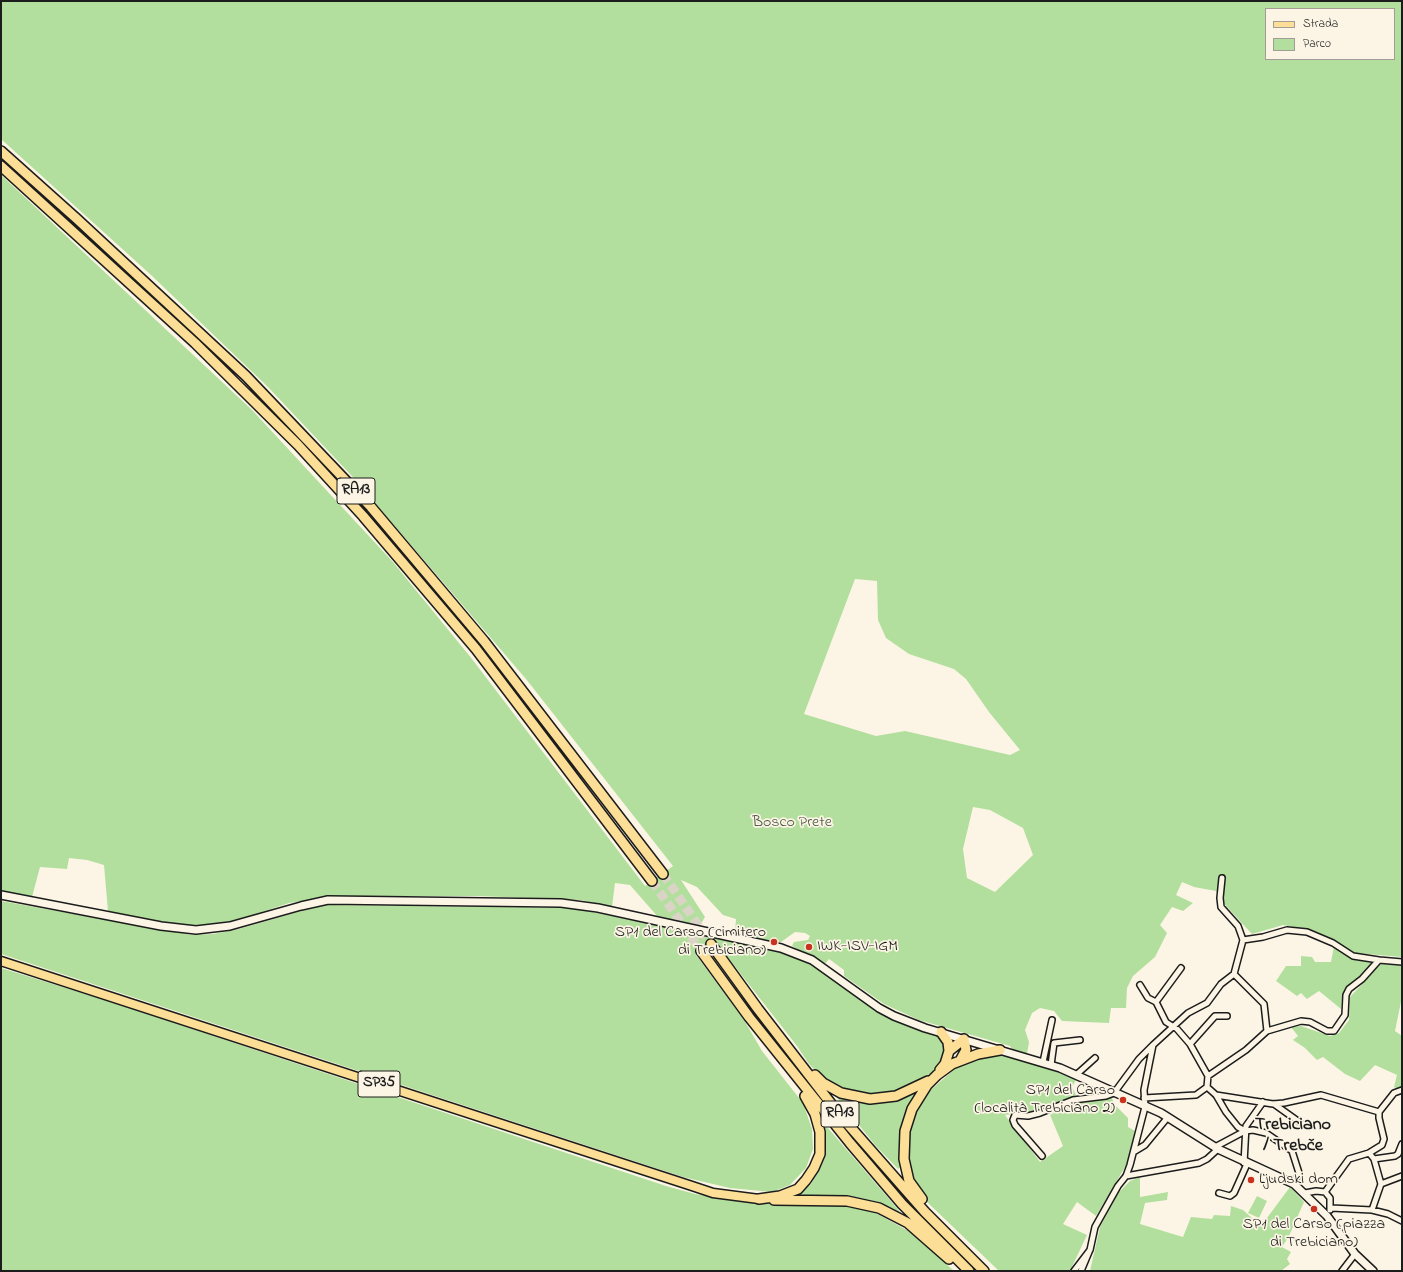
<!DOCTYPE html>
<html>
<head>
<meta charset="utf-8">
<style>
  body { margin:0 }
  #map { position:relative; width:1403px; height:1272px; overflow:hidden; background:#fcf5e5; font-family:"Indie Flower",sans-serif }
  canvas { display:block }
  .frame { position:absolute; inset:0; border:2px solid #1c1c1c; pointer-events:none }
  .legend { position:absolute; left:1265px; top:8px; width:130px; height:52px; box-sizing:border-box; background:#fcf5e5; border:1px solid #a29e95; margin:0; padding:5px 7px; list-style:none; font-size:12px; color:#1c1c1c }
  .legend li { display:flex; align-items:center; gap:8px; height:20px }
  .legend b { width:20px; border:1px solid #a29e95 }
</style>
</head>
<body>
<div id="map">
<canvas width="1403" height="1272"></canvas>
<div class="frame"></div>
<ul class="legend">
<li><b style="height:5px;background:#fcde96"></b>Strada</li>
<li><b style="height:11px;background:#b2df9d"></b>Parco</li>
</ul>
</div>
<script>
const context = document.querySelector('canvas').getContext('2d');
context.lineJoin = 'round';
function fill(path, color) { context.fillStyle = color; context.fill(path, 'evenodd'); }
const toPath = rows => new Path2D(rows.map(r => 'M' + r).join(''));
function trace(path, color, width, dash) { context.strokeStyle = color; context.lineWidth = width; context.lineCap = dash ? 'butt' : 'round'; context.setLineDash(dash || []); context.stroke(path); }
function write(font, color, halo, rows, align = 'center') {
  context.font = font + ' "Indie Flower",sans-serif'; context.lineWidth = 3.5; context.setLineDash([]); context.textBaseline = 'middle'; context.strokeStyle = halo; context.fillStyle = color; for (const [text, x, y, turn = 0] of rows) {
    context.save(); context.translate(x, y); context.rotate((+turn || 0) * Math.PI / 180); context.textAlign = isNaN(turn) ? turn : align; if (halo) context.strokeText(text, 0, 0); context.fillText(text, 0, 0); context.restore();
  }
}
fill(toPath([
  [1,1,1402,1,1402,957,1355,953,1334,941,1310,930,1283,925,1252,934,1226,906,1216,891,1194,887,1182,882,1176,895,1193,903,1183,911,1172,907,1160,925,1167,933,1155,957,1133,976,1127,988,1126,1008,1111,1008,1109,1023,1062,1021,1054,1011,1040,1008,1032,1013,1025,1030,1029,1042,1027,1054,1012,1049,1010,1046,919,1020,884,1004,844,976,844,970,829,959,825,964,792,946,794,942,808,940,810,936,805,933,795,932,781,942,775,943,735,933,736,919,723,915,697,887,681,880,705,917,702,922,695,925,658,917,630,885,615,883,612,907,581,900,478,896,337,896,289,903,238,920,193,926,167,924,108,911,104,865,87,860,69,858,67,869,40,867,32,897,1,891,1,175,252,410,392,561,472,659,645,886,673,866,526,679,351,475,267,386,151,275,1,139],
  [1266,9,1394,9,1394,59,1266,59],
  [855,579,877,581,878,620,886,638,909,654,954,669,966,679,989,712,1020,750,1010,755,905,731,876,736,804,714],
  [973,807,990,810,1023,828,1033,855,995,892,967,878,963,849],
  [1,901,192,935,213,934,239,929,301,911,327,905,572,908,754,945,794,956,806,961,885,1015,937,1035,943,1043,945,1052,940,1065,932,1073,898,1091,866,1094,843,1089,828,1083,809,1064,797,1046,715,941,696,955,744,1020,762,1051,803,1103,812,1129,813,1149,806,1168,790,1185,772,1192,730,1188,683,1177,1,954],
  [1334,946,1355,960,1373,963,1359,978,1348,986,1342,998,1341,1009,1319,991,1307,999,1301,993,1297,996,1276,981,1286,966,1301,966,1301,956,1312,957,1315,962,1331,962],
  [1381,964,1402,966,1402,997,1395,1031,1402,1036,1402,1086,1398,1089,1394,1087,1397,1075,1375,1065,1360,1081,1345,1074,1323,1057,1317,1060,1305,1048,1293,1040,1298,1036,1291,1027,1301,1026,1330,1036,1339,1033,1349,1020,1350,997],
  [1,968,108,1001,666,1186,695,1194,736,1201,789,1205,837,1205,874,1212,912,1233,954,1271,1,1271],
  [998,1054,1042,1066,1076,1080,1072,1087,1076,1095,1043,1110,1005,1115,1040,1162,1063,1146,1050,1115,1070,1105,1112,1098,1114,1104,1128,1118,1128,1127,1135,1131,1128,1162,1096,1216,1077,1202,1063,1224,1087,1235,1070,1271,999,1271,926,1201,912,1175,908,1157,908,1139,915,1112,926,1094,957,1067,974,1058],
  [915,1092,917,1095,904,1120,900,1143,902,1166,898,1169,875,1145,834,1094,895,1100],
  [821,1120,902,1214,879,1202,854,1197,791,1196,801,1192,811,1184,822,1162,824,1152],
  [1140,1177,1140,1197,1168,1192,1167,1200,1145,1203,1140,1224,1183,1237,1191,1217,1212,1219,1214,1215,1230,1216,1231,1206,1243,1210,1261,1226,1290,1187,1304,1202,1289,1236,1282,1247,1291,1252,1287,1259,1290,1264,1281,1271,1090,1271,1100,1227,1119,1192,1130,1181],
  [1257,1196,1267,1201,1259,1218,1248,1213]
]), '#b2df9d');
trace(toPath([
  [663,874,711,944],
  [652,881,701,951]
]), '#dad4c7', 9, [9, 4.5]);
const street = toPath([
  [1243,940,1263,937,1287,930,1307,932,1333,943,1353,956,1379,960],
  [1234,974,1264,1004,1267,1031,1246,1050,1208,1076,1207,1087,1216,1095,1226,1112,1238,1127,1245,1131,1253,1130,1266,1133,1292,1151,1299,1173,1294,1184],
  [1140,985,1148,998,1156,1002,1166,1022,1177,1029,1190,1044,1208,1076],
  [1156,1002,1181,968],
  [1267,1031,1301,1021,1310,1022,1327,1031,1334,1031,1345,1015,1346,995,1349,989,1362,979,1379,960,1402,962],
  [1190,1044,1215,1016,1227,1016],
  [1043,1062,1052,1020],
  [1051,1065,1054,1043,1080,1040],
  [1076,1075,1095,1058],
  [1216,1095,1273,1104,1284,1103,1321,1095,1379,1112],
  [1144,1098,1196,1095,1207,1087],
  [1274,1104,1302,1124],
  [1215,1147,1245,1131],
  [1135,1151,1145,1145,1168,1117],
  [1369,1153,1374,1159,1381,1184,1372,1210],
  [1042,1156,1015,1125,1013,1120,1015,1115,1028,1116,1040,1113,1073,1100,1106,1096,1114,1093,1139,1059,1153,1045],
  [1374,1159,1395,1156,1398,1154,1402,1144],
  [1244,1163,1246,1126,1263,1102],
  [1126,1176,1199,1163,1207,1159,1218,1149],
  [1381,1184,1402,1176],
  [1325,1192,1330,1198,1330,1210],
  [1219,1193,1230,1196,1234,1193,1247,1164],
  [1305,1193,1316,1191,1325,1192,1349,1159,1369,1153,1382,1145,1384,1139,1379,1118,1379,1112,1394,1093,1402,1090],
  [1331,1208,1372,1210,1388,1214,1402,1221],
  [1074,1271,1090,1250,1095,1227,1118,1186,1126,1176,1130,1165,1145,1107,1144,1090,1153,1045,1188,1013,1207,1003,1221,984,1234,974,1243,940,1238,926,1221,907,1220,898,1222,878],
  [1081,1271,1089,1252],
  [1342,1271,1355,1254]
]);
const secondary = toPath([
  [1,895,161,926,196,930,230,926,301,906,328,900,561,903,598,908,781,948,812,960,879,1008,894,1016,925,1028,1060,1068,1161,1113,1218,1149,1294,1184,1327,1216,1355,1254,1373,1271]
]);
const primary = toPath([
  [1,961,692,1186,713,1193,759,1199]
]);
const highway = toPath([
  [1,151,77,219,246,376,371,507,484,641,663,874],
  [1,166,195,343,298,445,363,516,476,649,652,881],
  [711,944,758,1009,839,1114,925,1212,984,1271],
  [701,951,749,1017,850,1143,902,1204,969,1271],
  [949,1051,964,1039,966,1050,961,1059],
  [940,1070,945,1064,949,1051,948,1042,941,1032],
  [815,1075,823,1083,841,1093,870,1099,896,1096,928,1081],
  [759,1199,780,1196,798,1189,806,1180,814,1168,820,1154,820,1132,815,1114,805,1096],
  [922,1199,909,1181,904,1159,905,1131,912,1109,927,1085,937,1075,952,1064,978,1054,1000,1050],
  [774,1200,847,1201,879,1208,908,1223,949,1259]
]);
trace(street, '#1c1c1c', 8);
trace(secondary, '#1c1c1c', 10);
trace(primary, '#1c1c1c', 11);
trace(highway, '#1c1c1c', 12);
trace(street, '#fcf5e5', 5);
trace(secondary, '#fcf5e5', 7);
trace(primary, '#fcde96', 8);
trace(highway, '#fcde96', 9);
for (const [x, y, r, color] of [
  [774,942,4,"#c8321e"],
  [809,947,4,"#c8321e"],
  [1123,1100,4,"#c8321e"],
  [1251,1180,4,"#c8321e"],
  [1314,1209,4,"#c8321e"]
]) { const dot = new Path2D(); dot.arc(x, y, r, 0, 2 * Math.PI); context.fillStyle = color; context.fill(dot); trace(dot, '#fcf5e5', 1.5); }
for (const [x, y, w] of [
  [356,491,38],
  [379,1084,42],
  [840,1114,38]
]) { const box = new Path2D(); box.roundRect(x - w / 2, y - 13, w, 26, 3); context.fillStyle = '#fcf5e5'; context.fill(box); trace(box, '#1c1c1c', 1); }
write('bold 15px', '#1c1c1c', null, [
  ["RA13",356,491],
  ["SP35",379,1084],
  ["RA13",840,1114]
]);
write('16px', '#495643', '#fcf5e5', [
  ["Bosco Prete",792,823]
]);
write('16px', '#1c1c1c', '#fcf5e5', [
  ["SP1 del Carso (cimitero",766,933],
  ["di Trebiciano)",766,951],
  ["IWK-ISV-IGM",817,947,"left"],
  ["SP1 del Carso",1115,1091],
  ["(località Trebiciano 2)",1115,1109],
  ["Ljudski dom",1259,1180,"left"],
  ["SP1 del Carso (piazza",1314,1225,"center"],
  ["di Trebiciano)",1314,1243,"center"]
], 'right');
write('bold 18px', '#1c1c1c', '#fcf5e5', [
  ["Trebiciano",1293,1126],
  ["/ Trebče",1293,1147]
]);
</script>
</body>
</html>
